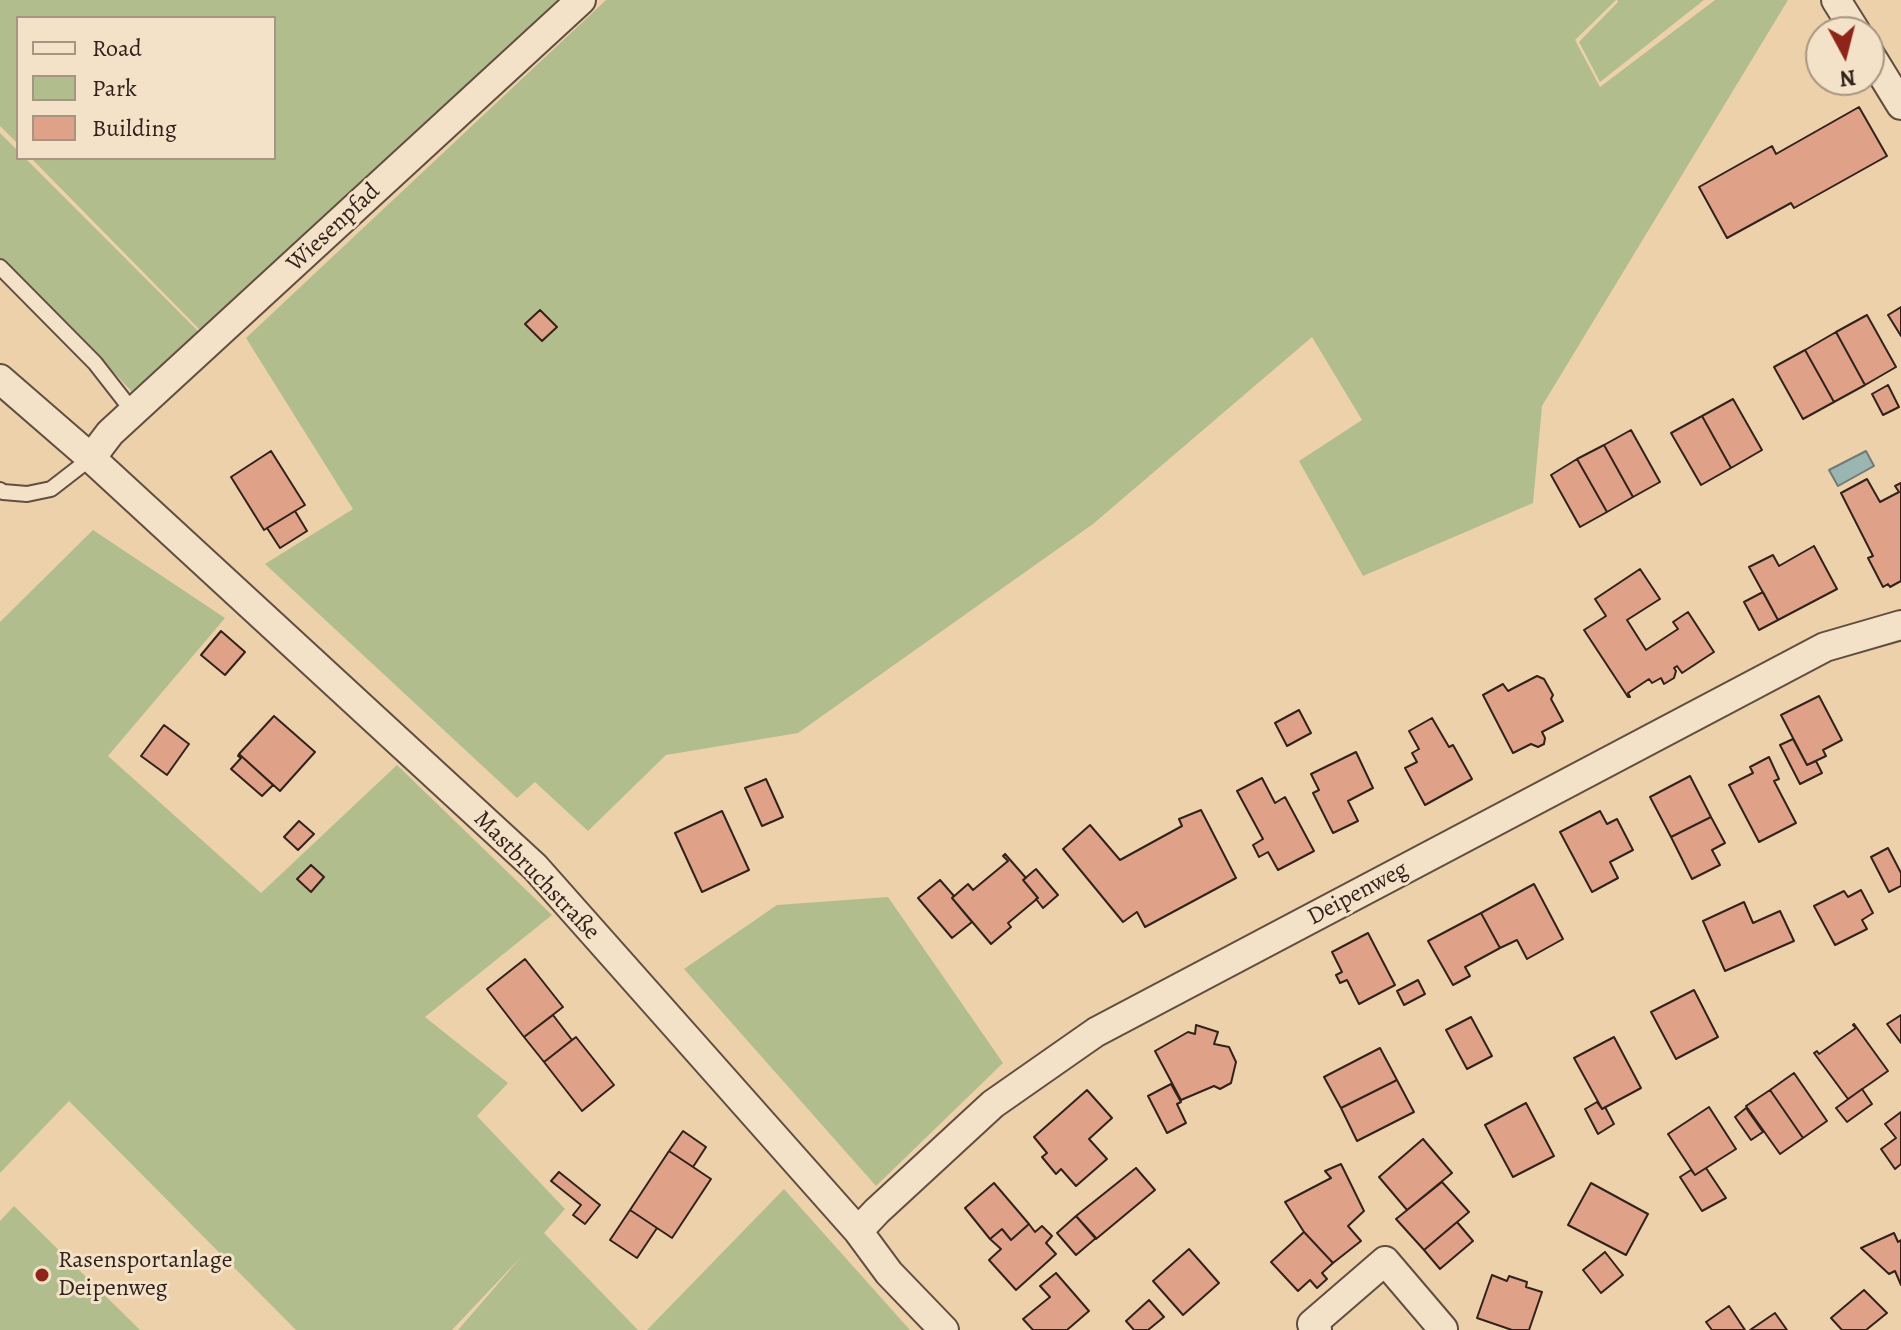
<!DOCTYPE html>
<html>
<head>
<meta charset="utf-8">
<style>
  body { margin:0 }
  #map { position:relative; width:1901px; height:1330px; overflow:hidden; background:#edd1ab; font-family:Alegreya,serif }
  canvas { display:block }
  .legend { position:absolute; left:16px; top:16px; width:260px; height:144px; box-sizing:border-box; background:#f3e1c8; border:2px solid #a69583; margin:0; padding:10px 14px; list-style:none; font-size:24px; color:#32221c }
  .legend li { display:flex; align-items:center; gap:16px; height:40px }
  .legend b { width:40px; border:2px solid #a69583 }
  .north { position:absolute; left:1805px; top:16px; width:80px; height:80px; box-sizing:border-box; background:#f3e1c8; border:2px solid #a69583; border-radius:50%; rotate:173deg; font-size:22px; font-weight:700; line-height:32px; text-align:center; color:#32221c }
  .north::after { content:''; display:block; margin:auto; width:28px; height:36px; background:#8f2418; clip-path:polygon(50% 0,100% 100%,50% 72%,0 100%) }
</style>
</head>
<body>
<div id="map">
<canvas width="1901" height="1330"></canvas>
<ul class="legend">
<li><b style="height:10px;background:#f3e1c8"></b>Road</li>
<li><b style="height:22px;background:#b2bd8e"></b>Park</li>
<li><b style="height:22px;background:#dfa188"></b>Building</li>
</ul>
<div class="north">N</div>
</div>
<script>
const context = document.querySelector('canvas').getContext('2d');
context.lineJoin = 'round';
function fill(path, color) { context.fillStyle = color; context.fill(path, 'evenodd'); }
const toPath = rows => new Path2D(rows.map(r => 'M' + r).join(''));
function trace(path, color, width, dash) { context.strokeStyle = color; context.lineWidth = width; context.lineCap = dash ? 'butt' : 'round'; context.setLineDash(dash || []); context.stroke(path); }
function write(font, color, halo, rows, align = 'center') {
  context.font = font + ' Alegreya,serif'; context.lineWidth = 6; context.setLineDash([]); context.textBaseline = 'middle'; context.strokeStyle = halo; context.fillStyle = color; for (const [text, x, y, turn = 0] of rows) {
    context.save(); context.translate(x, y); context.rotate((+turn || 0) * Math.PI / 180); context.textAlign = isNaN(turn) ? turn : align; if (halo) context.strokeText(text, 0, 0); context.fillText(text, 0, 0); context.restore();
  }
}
fill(toPath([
  [0,0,558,0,200,330,31,158,274,158,274,18,18,18,18,144,0,126],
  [606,0,1616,0,1575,40,1600,87,1715,0,1788,0,1542,406,1533,503,1363,576,1299,461,1362,420,1312,337,1093,524,798,733,666,755,588,831,535,782,517,798,265,564,353,509,246,338],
  [1617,0,1704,0,1600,82,1579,42,1618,2],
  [0,133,18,151,18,158,25,158,199,332,133,393,102,360,0,260],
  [93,530,225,618,108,756,261,893,397,765,552,915,425,1017,508,1083,477,1116,565,1209,544,1233,638,1330,458,1330,522,1256,452,1330,296,1330,69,1101,0,1173,0,622],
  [888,897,1003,1063,876,1186,684,969,777,905],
  [784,1189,910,1330,647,1330],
  [14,1206,140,1330,0,1330,0,1221]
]), '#b2bd8e');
const water = toPath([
  [1866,451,1874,466,1838,486,1829,470,1866,451]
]);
fill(water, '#9bb5b1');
trace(water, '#717a75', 2);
const building = toPath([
  [1859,107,1887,156,1794,208,1791,203,1727,238,1699,187,1772,146,1776,154,1859,107],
  [1901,307,1901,336,1888,315,1901,307],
  [540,310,557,327,542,341,525,324,540,310],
  [1867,315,1896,367,1865,385,1836,332,1867,315],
  [1836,332,1865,385,1834,402,1805,350,1836,332],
  [1805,350,1834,402,1803,419,1774,367,1805,350],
  [1888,385,1899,407,1883,415,1872,394,1888,385],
  [1733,399,1762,450,1731,468,1702,416,1733,399],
  [1702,416,1731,468,1701,485,1671,433,1702,416],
  [1631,430,1660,482,1633,497,1604,445,1631,430],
  [1604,445,1633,497,1607,512,1577,459,1604,445],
  [271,451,305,505,264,530,231,477,271,451],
  [1577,459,1607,512,1580,527,1551,475,1577,459],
  [1867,479,1880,502,1899,492,1895,486,1901,483,1901,581,1890,587,1888,584,1883,587,1868,558,1873,556,1841,493,1867,479],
  [295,511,307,531,280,548,267,528,295,511],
  [1814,546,1837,589,1778,620,1749,567,1773,555,1779,566,1814,546],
  [1640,569,1660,599,1627,620,1646,650,1678,629,1673,622,1688,612,1714,652,1682,673,1677,666,1674,668,1676,671,1674,678,1664,684,1661,678,1652,683,1649,679,1628,693,1630,697,1628,697,1584,630,1606,616,1595,599,1640,569],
  [1763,592,1778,620,1759,630,1744,602,1763,592],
  [221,631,245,652,225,675,201,655,221,631],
  [1537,676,1544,679,1553,695,1551,699,1563,721,1542,732,1545,738,1544,744,1538,747,1531,744,1513,753,1483,695,1503,684,1508,691,1537,676],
  [1819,696,1842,740,1823,750,1826,756,1807,765,1781,715,1819,696],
  [1299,710,1311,733,1287,746,1275,723,1299,710],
  [274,716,315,752,280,791,239,754,274,716],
  [1432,718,1449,747,1453,745,1472,779,1425,805,1405,768,1417,762,1412,753,1419,749,1409,731,1432,718],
  [164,725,189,744,167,775,141,756,164,725],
  [1793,739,1807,765,1816,761,1822,773,1800,784,1780,745,1793,739],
  [1356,752,1373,788,1348,801,1358,821,1333,833,1313,793,1319,790,1311,774,1356,752],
  [239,754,273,785,262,796,231,769,241,758,238,756,239,754],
  [1769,757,1779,779,1774,781,1796,823,1759,842,1729,785,1753,773,1750,767,1769,757],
  [1690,776,1711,817,1671,837,1650,797,1690,776],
  [1262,778,1275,803,1285,797,1314,851,1278,870,1268,852,1259,857,1253,845,1263,839,1237,791,1262,778],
  [766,779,783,817,762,826,745,788,766,779],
  [1201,810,1236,878,1145,927,1137,912,1123,922,1063,849,1090,825,1120,860,1182,826,1179,819,1201,810],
  [722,811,749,870,702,892,675,833,722,811],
  [1600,811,1607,824,1617,819,1633,850,1610,862,1618,878,1592,892,1560,832,1600,811],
  [1711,817,1725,843,1712,850,1720,865,1692,879,1671,837,1711,817],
  [299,821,314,834,298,850,284,837,299,821],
  [1888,848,1901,873,1901,886,1889,892,1871,857,1888,848],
  [1005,854,1026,878,1023,880,1038,898,1008,923,1011,927,991,944,952,898,968,884,973,890,1008,861,1003,856,1005,854],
  [311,865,324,877,311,892,297,879,311,865],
  [1036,869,1058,895,1043,908,1036,899,1038,898,1023,880,1036,869],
  [940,880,954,896,952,898,972,922,952,938,918,898,940,880],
  [1534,884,1563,939,1527,959,1517,940,1500,948,1481,913,1534,884],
  [1861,890,1873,913,1862,920,1867,929,1835,945,1814,906,1844,891,1848,897,1861,890],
  [1744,902,1753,923,1780,911,1794,941,1725,971,1703,921,1744,902],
  [1481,913,1500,948,1465,967,1470,976,1453,985,1428,941,1481,913],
  [1368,933,1395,985,1359,1004,1347,980,1340,983,1336,975,1342,972,1332,952,1368,933],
  [525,959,563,1007,524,1037,487,989,525,959],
  [1418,980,1425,994,1404,1005,1397,991,1418,980],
  [1694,990,1718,1037,1676,1059,1651,1012,1694,990],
  [553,1015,572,1040,544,1062,524,1037,553,1015],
  [1901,1015,1901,1043,1887,1024,1901,1015],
  [1471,1017,1492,1056,1467,1069,1446,1030,1471,1017],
  [1854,1024,1888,1071,1848,1099,1814,1053,1817,1051,1819,1054,1856,1028,1853,1025,1854,1024],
  [1196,1025,1218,1032,1214,1044,1229,1047,1236,1062,1231,1083,1220,1089,1214,1086,1181,1100,1155,1051,1188,1032,1195,1034,1196,1025],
  [576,1037,614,1085,582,1111,544,1062,576,1037],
  [1614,1037,1641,1088,1602,1109,1574,1058,1614,1037],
  [1380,1048,1397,1080,1341,1108,1324,1077,1380,1048],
  [1794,1073,1827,1121,1803,1138,1770,1090,1794,1073],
  [1397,1080,1414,1112,1357,1141,1341,1108,1397,1080],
  [1171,1084,1181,1102,1177,1104,1186,1123,1167,1133,1148,1096,1171,1084],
  [1862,1089,1872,1104,1847,1122,1836,1108,1862,1089],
  [1087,1090,1112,1118,1089,1139,1107,1159,1076,1186,1061,1169,1056,1174,1042,1157,1047,1153,1034,1137,1087,1090],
  [1770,1090,1803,1138,1780,1154,1746,1106,1770,1090],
  [1597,1102,1602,1109,1605,1107,1614,1124,1598,1134,1585,1109,1597,1102],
  [1526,1103,1554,1156,1513,1177,1485,1125,1526,1103],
  [1709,1107,1736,1149,1695,1175,1668,1134,1709,1107],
  [1746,1108,1763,1132,1751,1140,1735,1117,1746,1108],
  [1901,1112,1901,1164,1895,1169,1881,1149,1896,1138,1885,1124,1901,1112],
  [683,1131,706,1147,693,1167,669,1151,683,1131],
  [1423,1139,1452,1173,1407,1210,1379,1177,1423,1139],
  [669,1151,711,1179,672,1238,630,1210,669,1151],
  [1341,1164,1364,1211,1348,1226,1361,1241,1333,1263,1304,1232,1285,1202,1331,1178,1325,1171,1341,1164],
  [1136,1168,1155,1190,1096,1239,1076,1216,1136,1168],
  [1706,1168,1726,1198,1702,1211,1680,1177,1691,1170,1695,1175,1706,1168],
  [559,1172,600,1205,585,1224,573,1215,581,1205,551,1181,559,1172],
  [1442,1182,1469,1212,1424,1250,1396,1219,1442,1182],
  [994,1183,1029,1224,1011,1240,1002,1229,990,1239,965,1208,994,1183],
  [1591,1183,1648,1214,1626,1255,1568,1225,1591,1183],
  [630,1210,657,1228,637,1258,610,1240,630,1210],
  [1076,1216,1096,1238,1076,1255,1057,1233,1076,1216],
  [1457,1222,1473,1241,1440,1269,1424,1250,1457,1222],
  [1029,1224,1035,1232,1042,1226,1052,1236,1046,1243,1056,1254,1016,1290,989,1260,1001,1249,990,1239,1002,1229,1011,1240,1029,1224],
  [1304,1232,1333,1263,1322,1273,1327,1279,1317,1288,1310,1280,1298,1291,1271,1262,1304,1232],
  [1894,1233,1898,1242,1901,1240,1901,1285,1895,1271,1889,1274,1861,1248,1894,1233],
  [1189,1249,1219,1283,1183,1315,1153,1281,1189,1249],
  [1605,1252,1623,1275,1601,1293,1583,1270,1605,1252],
  [1056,1273,1089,1311,1067,1330,1033,1330,1023,1319,1050,1297,1040,1286,1056,1273],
  [1492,1275,1507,1281,1509,1276,1527,1282,1526,1287,1542,1292,1529,1330,1512,1330,1477,1318,1492,1275],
  [1864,1290,1887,1313,1866,1330,1842,1330,1831,1318,1864,1290],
  [1149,1300,1164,1317,1148,1330,1134,1330,1126,1321,1149,1300],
  [1729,1306,1745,1330,1712,1330,1706,1322,1729,1306],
  [1775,1313,1787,1330,1750,1330,1775,1313]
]);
fill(building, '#dfa188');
trace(building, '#32221c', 2);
const lane = toPath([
  [0,267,95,363,134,413],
  [0,490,3,492,27,494,51,489,91,458]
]);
const street = toPath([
  [1836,0,1856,32],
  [1869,53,1901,105],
  [0,379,91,458,535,867,858,1231,889,1273,944,1330],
  [91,458,110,433,581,0],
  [858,1231,877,1211,993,1104,1096,1032,1825,647,1901,625],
  [1317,1330,1312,1324,1385,1261,1443,1329,1442,1330]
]);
trace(lane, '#614e40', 18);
trace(street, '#614e40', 32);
trace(lane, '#f3e1c8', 14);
trace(street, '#f3e1c8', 28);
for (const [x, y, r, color] of [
  [42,1275,8,"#8f2418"]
]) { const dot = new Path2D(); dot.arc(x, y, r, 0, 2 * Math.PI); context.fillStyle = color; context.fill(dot); trace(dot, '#f3e1c8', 3); }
write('24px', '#32221c', '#f3e1c8', [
  ["Wiesenpfad",334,228,-43],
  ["Mastbruchstraße",536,876,46],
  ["Deipenweg",1358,894,-28]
]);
write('24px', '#32221c', '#f3e1c8', [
  ["Rasensportanlage",58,1261],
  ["Deipenweg",58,1289]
], 'left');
</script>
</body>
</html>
